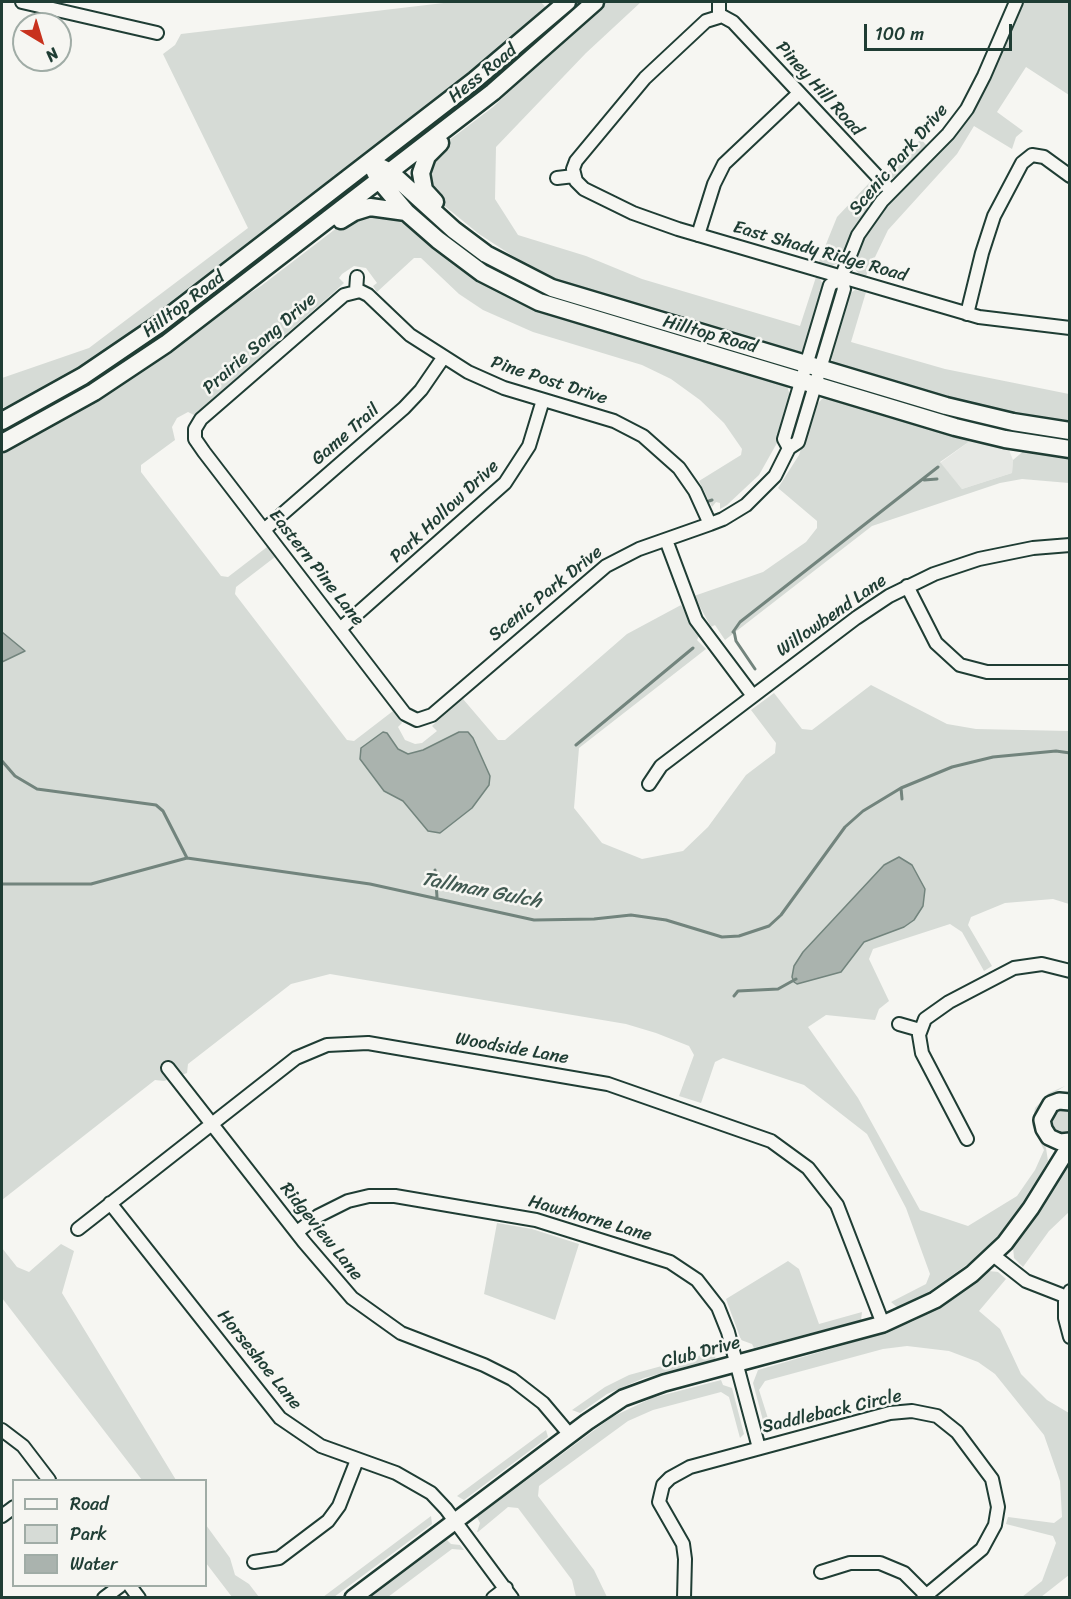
<!DOCTYPE html>
<html>
<head>
<meta charset="utf-8">
<style>
  body { margin:0 }
  #map { position:relative; width:1071px; height:1599px; overflow:hidden; background:#f6f6f2; font-family:Sriracha,sans-serif }
  canvas { display:block }
  .frame { position:absolute; inset:0; border:3px solid #1f3d34; pointer-events:none }
  .legend { position:absolute; left:12px; top:1479px; width:195px; height:108px; box-sizing:border-box; background:#f6f6f2; border:2px solid #a0aca6; margin:0; padding:8px 10px; list-style:none; font-size:18px; color:#1f3d34 }
  .legend li { display:flex; align-items:center; gap:12px; height:30px }
  .legend b { width:30px; border:2px solid #a0aca6 }
  .north { position:absolute; left:12px; top:12px; width:60px; height:60px; box-sizing:border-box; background:#f6f6f2; border:2px solid #a0aca6; border-radius:50%; rotate:142deg; font-size:16px; font-weight:700; line-height:24px; text-align:center; color:#1f3d34 }
  .north::after { content:''; display:block; margin:auto; width:21px; height:27px; background:#c8321e; clip-path:polygon(50% 0,100% 100%,50% 72%,0 100%) }
  .scale { position:absolute; left:864px; top:24px; width:148px; height:27px; box-sizing:border-box; border:3px solid #1f3d34; border-top:0; padding-left:8px; font-size:18px; line-height:21px; white-space:nowrap; color:#1f3d34; -webkit-text-stroke:4px #f6f6f2; paint-order:stroke }
</style>
</head>
<body>
<div id="map">
<canvas width="1071" height="1599"></canvas>
<div class="frame"></div>
<ul class="legend">
<li><b style="height:8px;background:#f6f6f2"></b>Road</li>
<li><b style="height:16px;background:#d6dbd6"></b>Park</li>
<li><b style="height:16px;background:#aab3ae"></b>Water</li>
</ul>
<div class="north">N</div>
<div class="scale">100 m</div>
</div>
<script>
const context = document.querySelector('canvas').getContext('2d');
context.lineJoin = 'round';
function fill(path, color) { context.fillStyle = color; context.fill(path, 'evenodd'); }
const toPath = rows => new Path2D(rows.map(r => 'M' + r).join(''));
function trace(path, color, width, dash) { context.strokeStyle = color; context.lineWidth = width; context.lineCap = dash ? 'butt' : 'round'; context.setLineDash(dash || []); context.stroke(path); }
function write(font, color, halo, rows, align = 'center') {
  context.font = font + ' Sriracha,sans-serif'; context.lineWidth = 5; context.setLineDash([]); context.textBaseline = 'middle'; context.strokeStyle = halo; context.fillStyle = color; for (const [text, x, y, turn = 0] of rows) {
    context.save(); context.translate(x, y); context.rotate((+turn || 0) * Math.PI / 180); context.textAlign = isNaN(turn) ? turn : align; if (halo) context.strokeText(text, 0, 0); context.fillText(text, 0, 0); context.restore();
  }
}
fill(toPath([
  [970,441,1009,450,1013,460,1012,473,962,489,940,463]
]), '#e6e8e4');
fill(toPath([
  [452,2,541,2,548,10,518,37,267,233,113,349,44,389,2,408,2,378,89,348,248,228,163,54,175,45,181,34],
  [604,2,641,2,586,53,496,147,495,199,518,235,586,256,642,279,800,326,816,277,820,279,824,286,808,343,801,352,553,282,479,234,436,199,426,179,439,148,493,107],
  [1022,2,1069,2,1069,95,1026,67,997,112,1023,131,1016,137,1012,149,974,126,957,154,888,230,865,278,860,276,853,266,864,236,885,206,970,114,987,85],
  [921,139,927,146,898,176,892,178,884,176],
  [871,181,878,189,878,196,855,228,838,263,830,267,818,264,837,217],
  [362,214,399,217,551,314,778,382,787,386,791,398,777,443,759,475,727,505,720,509,720,503,716,502,712,507,699,481,741,455,742,449,724,423,700,400,671,379,642,365,533,332,483,310,459,294,421,258,414,258,377,292,373,286,377,283,366,268,354,266,342,274,339,278,344,283,332,294,194,415,188,412,177,418,172,427,175,440,141,465,141,472,221,576,228,577,267,547,275,557,236,587,235,594,347,740,354,741,393,711,402,723,398,727,405,740,415,744,422,743,437,731,432,726,434,724,463,699,498,740,505,740,627,634,681,605,699,636,697,640,706,649,579,748,574,808,602,843,642,859,683,851,708,827,746,775,775,753,776,743,751,710,774,693,802,729,812,730,871,685,947,724,976,729,1069,731,1069,904,1053,899,1005,903,971,917,968,925,992,966,984,971,962,932,950,924,873,949,869,959,889,1001,879,1009,875,1020,826,1015,808,1027,858,1098,920,1210,968,1226,1017,1196,1035,1170,1044,1150,1032,1125,1035,1108,1049,1093,1065,1086,1045,1098,1035,1113,1035,1129,1046,1148,1048,1161,1024,1203,1005,1229,979,1256,923,1296,898,1308,891,1302,926,1284,930,1274,906,1208,867,1134,804,1085,723,1058,715,1062,701,1103,679,1096,694,1055,689,1046,656,1033,626,1024,330,974,291,984,188,1064,187,1073,164,1081,155,1080,2,1200,2,451,261,286,338,227],
  [855,290,866,292,851,342,945,369,1069,394,1069,424,1002,414,837,367,830,357,831,350,846,296],
  [828,397,953,433,952,437,970,441,940,462,962,489,1012,473,1013,460,1026,449,1069,455,1069,483,1022,479,1000,483,872,526,725,640,715,625,711,627,694,596,763,572,806,542,817,528,817,521,778,488,799,455,815,406,822,399],
  [1064,1108,1070,1110,1069,1133,1063,1136,1051,1130,1049,1117,1055,1110],
  [1069,1154,1069,1212,1049,1231,1023,1267,1014,1258,1013,1247,1044,1206],
  [497,1223,532,1229,579,1244,555,1320,484,1294],
  [61,1244,74,1251,62,1293,176,1480,142,1480,2,1298,2,1248,17,1267,29,1272],
  [788,1261,799,1269,819,1324,862,1312,861,1320,754,1348,752,1344,741,1340,726,1299],
  [989,1271,998,1272,1006,1279,979,1311,1000,1329,1021,1374,1047,1400,1069,1413,1069,1575,1041,1597,1022,1597,1042,1581,1056,1543,1053,1536,1006,1524,1008,1517,1054,1523,1062,1517,1060,1481,1044,1435,995,1374,978,1362,949,1351,907,1346,883,1349,765,1381,759,1390,772,1431,765,1428,753,1383,758,1370,868,1338,912,1322,958,1296],
  [716,1351,715,1359,644,1378,607,1394,580,1413,572,1410,605,1387,629,1375],
  [721,1380,723,1385,732,1388,744,1434,740,1438,729,1397,721,1392,653,1410,628,1421,539,1486,538,1496,594,1570,607,1597,576,1597,572,1580,518,1508,508,1507,478,1532,477,1532,480,1523,477,1517,612,1417,652,1398],
  [546,1430,548,1437,464,1500,457,1496],
  [431,1516,432,1524,334,1597,323,1597],
  [206,1525,230,1558,235,1575,249,1584,259,1597,232,1597,206,1563],
  [447,1540,451,1544,460,1545,464,1550,452,1549,388,1597,371,1597]
]), '#d6dbd6');
const water = toPath([
  [2,632,25,651,2,662,2,632],
  [383,732,387,733,398,749,408,754,423,750,459,732,468,732,473,738,490,776,489,785,472,808,440,833,428,831,403,801,384,791,360,759,361,748,383,732],
  [899,857,912,865,925,889,923,906,914,920,904,927,864,942,841,972,797,984,794,982,792,977,794,966,803,952,884,865,899,857]
]);
fill(water, '#aab3ae');
trace(water, '#72847d', 1.5);
trace(toPath([
  [924,480,937,479],
  [709,501,712,500],
  [734,631,736,641,755,669],
  [733,632,740,622,938,467],
  [576,745,693,648],
  [2,761,15,776,37,789,156,805,163,811,187,858],
  [901,788,902,799],
  [435,870,437,897],
  [2,884,91,884,187,858,370,884,534,920,594,919,631,915,666,920,722,937,739,936,769,926,781,915,845,827,863,811,901,788,952,767,993,757,1056,751,1070,753],
  [734,996,738,991,778,989,796,979]
]), '#72847d', 3);
const minor = toPath([
  [22,2,157,33],
  [719,2,719,16],
  [1032,155,1044,157,1070,176],
  [557,178,574,176],
  [891,191,733,22,722,16,706,21,645,78,576,161,573,169,576,181,584,189,633,213,678,229,979,317,1070,328],
  [698,235,714,184,724,164,799,93],
  [356,291,357,277],
  [967,314,982,253,994,216,1022,163,1032,155],
  [789,448,798,442,844,289,841,278,858,235,882,201,948,134,967,109,984,76,1016,2],
  [789,448,784,439,830,285,841,278],
  [710,524,695,491,679,468,643,436,614,421,504,388,468,372,410,335,368,295,360,291,344,295,201,419,195,429,195,439,204,452,405,714,417,720,432,715,606,566,639,549,710,524,723,519,746,505,775,476,789,448],
  [264,530,404,408,421,390,443,358],
  [666,540,696,620,753,696],
  [907,586,936,643,960,665,987,672,1070,672],
  [340,629,505,483,529,446,543,400],
  [649,784,661,766,856,618,889,596,934,574,979,559,1033,548,1070,545],
  [899,1024,920,1030],
  [168,1068,304,1242,352,1298,401,1333,484,1365,512,1379,543,1403,570,1435],
  [967,1139,922,1053,919,1035,925,1019,949,1002,1014,968,1042,964,1070,971],
  [110,1203,280,1418,321,1446,396,1473,431,1493,446,1509,512,1598],
  [78,1229,296,1058,327,1045,368,1043,608,1084,771,1141,808,1168,837,1205,883,1324],
  [297,1232,318,1216,348,1201,369,1196,395,1196,536,1220,670,1262,697,1280,718,1307,728,1332,759,1448],
  [993,1255,1026,1281,1067,1297],
  [1070,1291,1065,1301,1065,1318,1070,1337],
  [2,1430,23,1446,49,1480],
  [2,1516,14,1507],
  [254,1562,279,1558,328,1521,339,1506,357,1460],
  [821,1572,850,1563,880,1563,904,1573,926,1595],
  [130,1586,139,1598],
  [104,1598,120,1586],
  [493,1598,506,1588],
  [684,1598,685,1559,683,1544,659,1502,663,1485,670,1478,690,1467,890,1413,912,1411,937,1416,957,1432,992,1479,998,1507,995,1525,982,1549,923,1598]
]);
const tertiary = toPath([
  [1070,1102,1059,1101,1051,1104,1042,1120,1044,1129,1049,1137,1060,1142,1070,1141],
  [353,1598,587,1422,623,1398,664,1383,883,1324,935,1300,972,1274,1005,1243,1031,1208,1070,1145]
]);
const secondary = toPath([
  [370,162,379,180,406,212,438,240,482,273,539,302,955,427,1005,439,1070,449],
  [370,162,390,172,454,230,486,254,552,288,946,406,1013,422,1070,431],
  [435,202,424,190,421,173,427,156,440,143],
  [341,220,354,212,370,207,406,212],
  [2,421,83,376,158,325,475,80,567,2],
  [2,443,94,392,166,344,493,92,595,2]
]);
trace(minor, '#1f3d34', 16);
trace(tertiary, '#1f3d34', 20);
trace(secondary, '#1f3d34', 21);
trace(minor, '#f6f6f2', 12);
trace(tertiary, '#f6f6f2', 15);
trace(secondary, '#f6f6f2', 16);
write('18px', '#1f3d34', '#f6f6f2', [
  ["Hess Road",483,74,-39],
  ["Piney Hill Road",819,89,48],
  ["Scenic Park Drive",899,160,-49],
  ["East Shady Ridge Road",820,252,16],
  ["Hilltop Road",184,305,-37],
  ["Hilltop Road",710,335,16],
  ["Prairie Song Drive",260,344,-41],
  ["Pine Post Drive",549,381,18],
  ["Game Trail",346,435,-41],
  ["Park Hollow Drive",445,512,-43],
  ["Eastern Pine Lane",316,568,52],
  ["Scenic Park Drive",546,594,-39],
  ["Willowbend Lane",832,616,-35],
  ["Woodside Lane",512,1049,10],
  ["Hawthorne Lane",590,1219,16],
  ["Ridgeview Lane",321,1232,51],
  ["Club Drive",701,1353,-15],
  ["Horseshoe Lane",259,1360,51],
  ["Saddleback Circle",832,1412,-13]
]);
write('italic 20px', '#425a52', '#f6f6f2', [
  ["Tallman Gulch",481,891,11]
]);
</script>
</body>
</html>
